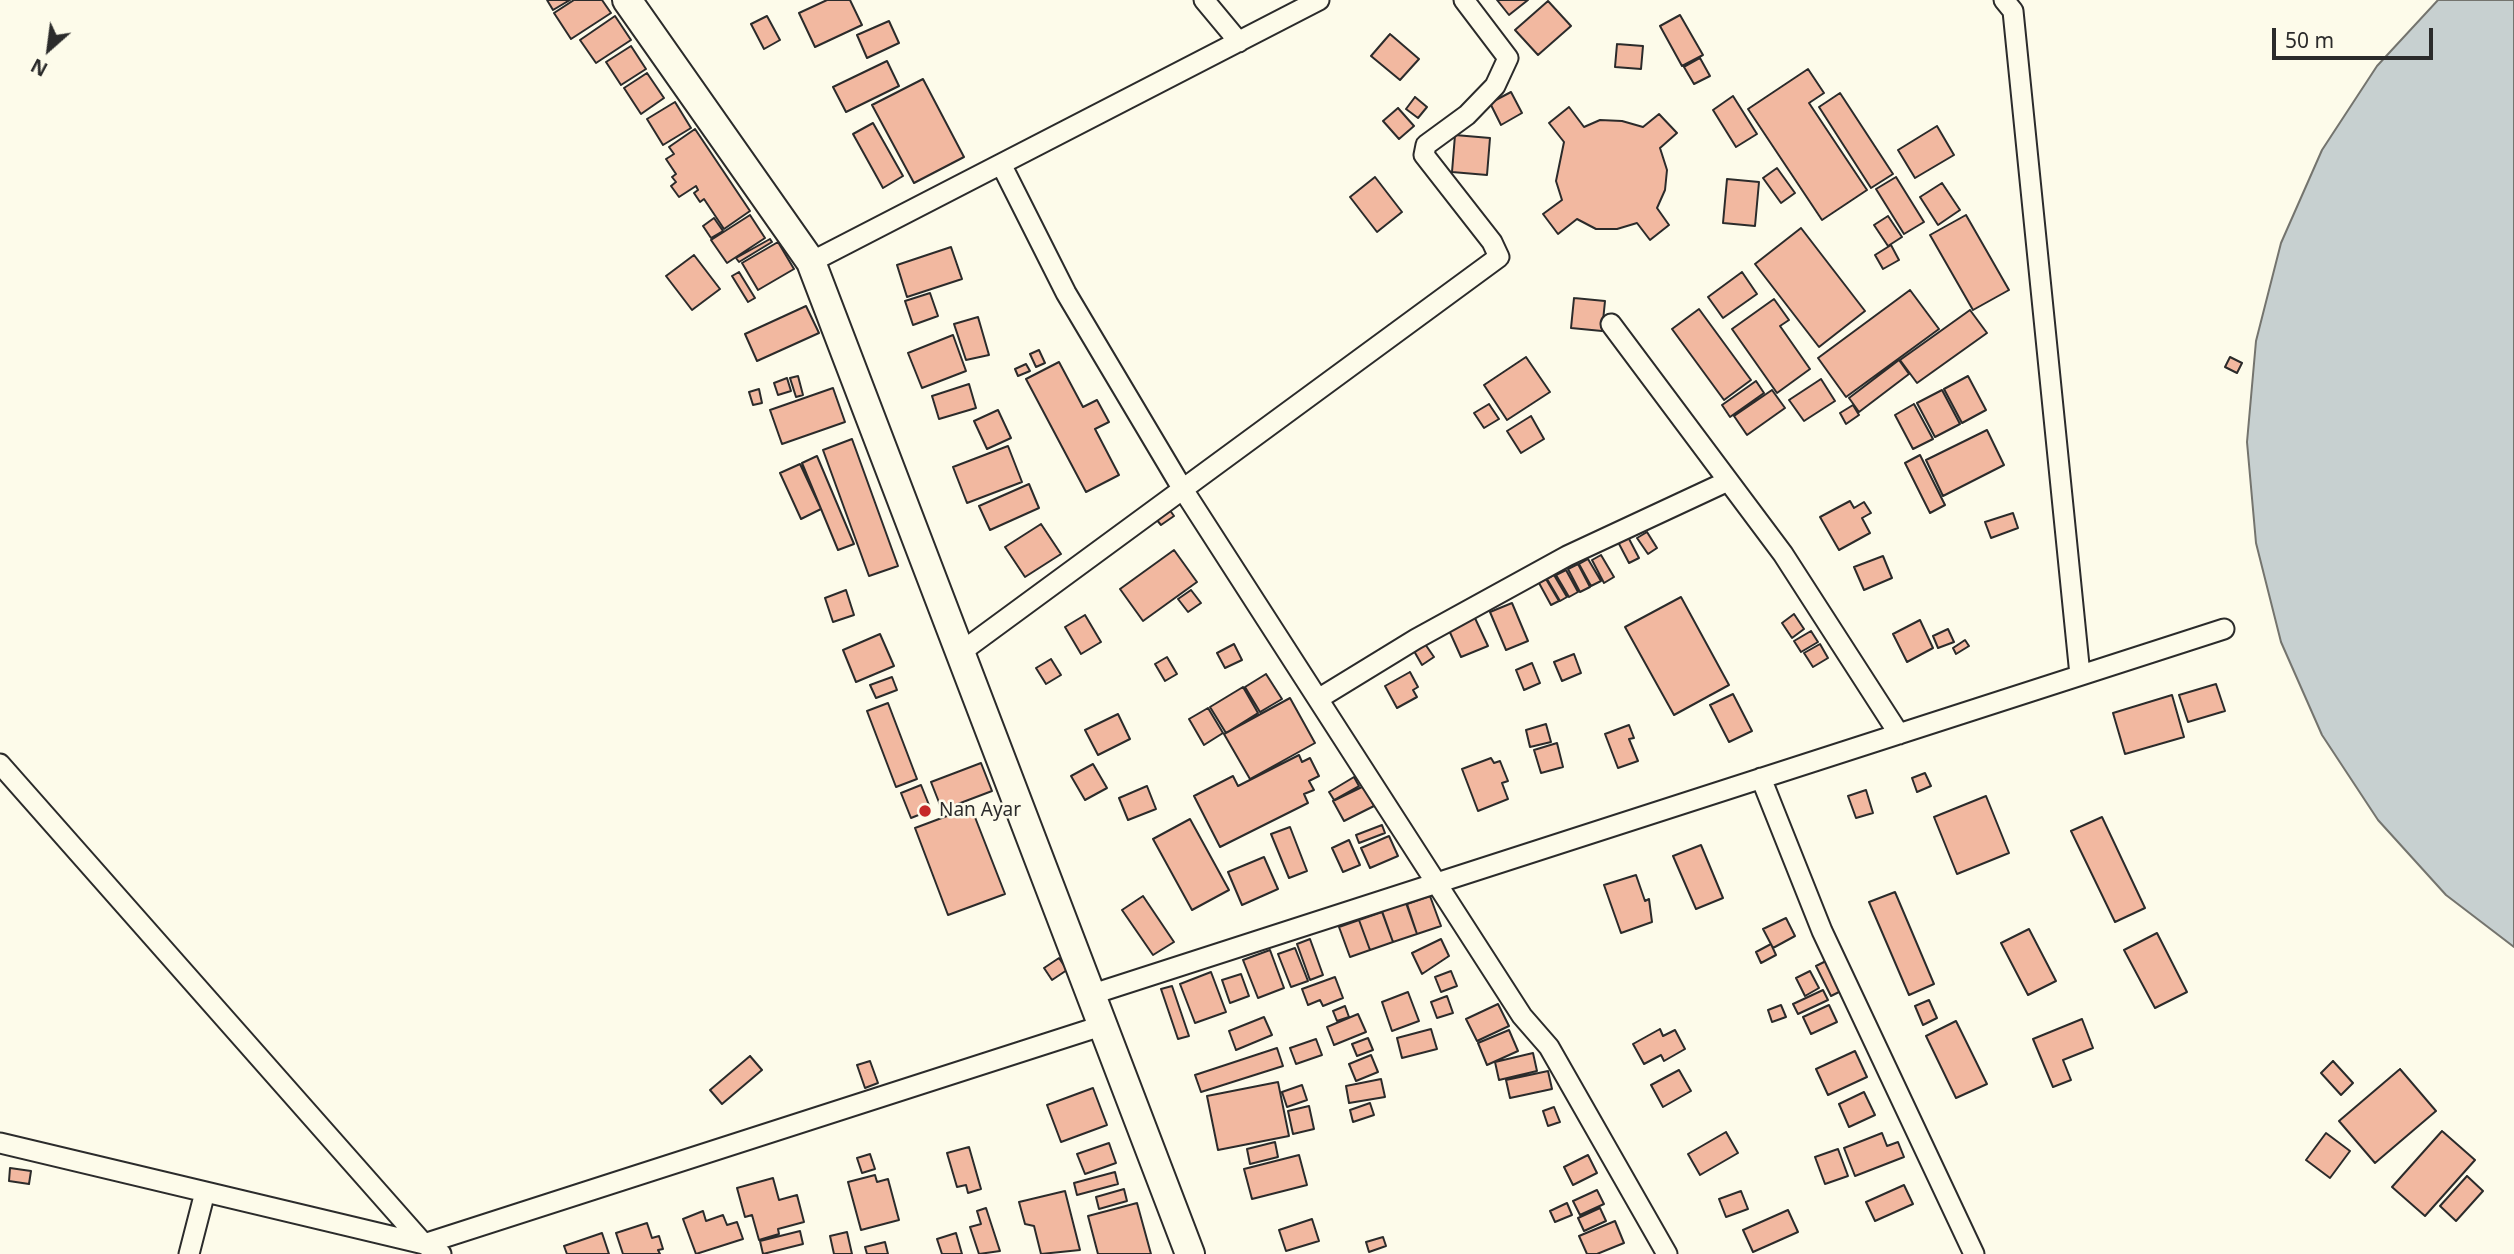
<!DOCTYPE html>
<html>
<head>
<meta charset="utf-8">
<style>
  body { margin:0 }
  #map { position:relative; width:2514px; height:1254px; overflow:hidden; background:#fdfbea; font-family:"Noto Sans",sans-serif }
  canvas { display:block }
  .north { position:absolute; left:14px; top:14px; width:70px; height:70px; -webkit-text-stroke:5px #fdfbea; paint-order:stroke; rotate:208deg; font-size:19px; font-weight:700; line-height:28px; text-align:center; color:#2b2b2b }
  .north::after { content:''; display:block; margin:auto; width:24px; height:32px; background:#2b2b2b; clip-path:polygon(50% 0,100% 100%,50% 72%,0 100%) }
  .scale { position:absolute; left:2272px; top:28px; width:161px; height:32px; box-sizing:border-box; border:4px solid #2b2b2b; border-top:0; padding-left:9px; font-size:21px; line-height:24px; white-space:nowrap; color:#2b2b2b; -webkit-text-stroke:5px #fdfbea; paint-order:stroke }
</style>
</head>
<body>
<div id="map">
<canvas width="2514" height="1254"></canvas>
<div class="north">N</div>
<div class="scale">50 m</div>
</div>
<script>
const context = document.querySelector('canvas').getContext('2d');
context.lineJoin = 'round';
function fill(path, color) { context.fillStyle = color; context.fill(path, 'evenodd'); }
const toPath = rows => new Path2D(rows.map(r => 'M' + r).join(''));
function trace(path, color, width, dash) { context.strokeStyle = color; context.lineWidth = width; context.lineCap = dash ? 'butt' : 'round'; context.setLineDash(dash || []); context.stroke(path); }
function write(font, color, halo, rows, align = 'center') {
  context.font = font + ' "Noto Sans",sans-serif'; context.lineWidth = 5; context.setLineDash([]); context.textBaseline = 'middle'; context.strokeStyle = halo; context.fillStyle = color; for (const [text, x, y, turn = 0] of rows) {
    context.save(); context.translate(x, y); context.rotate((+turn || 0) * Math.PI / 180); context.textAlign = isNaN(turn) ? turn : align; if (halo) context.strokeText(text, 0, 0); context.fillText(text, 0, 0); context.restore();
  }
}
const water = toPath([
  [2438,0,2514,0,2514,947,2446,895,2378,820,2322,735,2281,642,2256,543,2247,442,2256,341,2281,243,2322,150,2377,66,2438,0]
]);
fill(water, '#c7d0d0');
trace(water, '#74746e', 2);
const building = toPath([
  [547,0,570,0,553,10,547,0],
  [574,0,602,0,611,13,571,39,554,13,574,0],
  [827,0,850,0,862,25,815,47,799,13,827,0],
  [1497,0,1528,0,1509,15,1497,0],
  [1548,1,1571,26,1538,55,1515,30,1548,1],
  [1680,15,1703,55,1682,66,1660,26,1680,15],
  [615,16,631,40,596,63,580,40,615,16],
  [767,16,780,40,764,49,751,24,767,16],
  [889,21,899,43,867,58,857,35,889,21],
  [1390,34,1419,59,1400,80,1371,56,1390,34],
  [1617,44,1643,46,1641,69,1615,67,1617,44],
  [631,46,646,69,621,85,606,62,631,46],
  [1700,58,1710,76,1694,84,1684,67,1700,58],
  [887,61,899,86,846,112,833,87,887,61],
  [1808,69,1824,93,1809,103,1867,190,1822,220,1748,109,1808,69],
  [647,73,664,98,641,114,624,88,647,73],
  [923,79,964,157,914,183,872,105,923,79],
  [1511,92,1522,113,1501,125,1490,103,1511,92],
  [1840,93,1893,174,1871,188,1819,107,1840,93],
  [1733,96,1757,134,1736,147,1713,110,1733,96],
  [1415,97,1427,107,1418,118,1406,109,1415,97],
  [675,102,691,128,663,145,647,119,675,102],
  [1569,107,1584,127,1600,120,1622,121,1643,127,1659,114,1677,133,1660,148,1667,170,1665,190,1657,208,1669,225,1650,240,1637,223,1617,229,1596,229,1577,219,1558,234,1543,214,1562,200,1556,181,1564,142,1549,123,1569,107],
  [1398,108,1414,126,1399,139,1383,121,1398,108],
  [873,123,903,176,883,188,853,134,873,123],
  [1937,126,1954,155,1915,178,1898,150,1937,126],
  [695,129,750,211,724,229,704,199,700,202,694,193,698,190,696,186,679,197,671,186,676,182,672,177,676,174,666,159,674,154,669,147,695,129],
  [1455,135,1490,138,1487,175,1452,172,1455,135],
  [1777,168,1795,193,1781,203,1763,178,1777,168],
  [1375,177,1402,212,1377,232,1350,197,1375,177],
  [1896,177,1924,222,1904,234,1876,189,1896,177],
  [1727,179,1759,182,1755,226,1723,223,1727,179],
  [1942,183,1960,210,1938,225,1920,197,1942,183],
  [750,215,765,238,727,263,711,240,750,215],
  [1966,215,2009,290,1973,310,1930,235,1966,215],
  [1888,216,1902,237,1888,246,1874,225,1888,216],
  [714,218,723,231,711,238,703,226,714,218],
  [1801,228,1865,311,1819,347,1755,264,1801,228],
  [770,239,772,242,739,262,736,258,770,239],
  [778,242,794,269,758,290,742,263,778,242],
  [1891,245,1899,260,1883,269,1875,255,1891,245],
  [951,247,962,279,907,297,897,265,951,247],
  [694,255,720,289,692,310,666,276,694,255],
  [739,272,755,298,748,302,732,276,739,272],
  [1742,272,1757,294,1723,318,1708,297,1742,272],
  [1910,290,1939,329,1846,397,1818,358,1910,290],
  [930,293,938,316,913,325,905,301,930,293],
  [1574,298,1605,301,1602,331,1571,328,1574,298],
  [1774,299,1789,320,1780,326,1810,369,1777,393,1732,329,1774,299],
  [806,306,819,333,757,361,745,334,806,306],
  [1699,309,1751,380,1724,400,1672,329,1699,309],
  [1970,310,1987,333,1917,383,1900,360,1970,310],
  [978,317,989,355,966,360,954,324,978,317],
  [953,335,966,371,922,388,908,353,953,335],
  [1039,350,1045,363,1036,367,1030,354,1039,350],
  [1526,357,1550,392,1507,420,1484,385,1526,357],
  [2230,357,2242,363,2237,373,2225,367,2230,357],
  [1899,360,1909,374,1859,412,1849,398,1899,360],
  [1059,362,1083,407,1097,400,1109,422,1095,429,1119,475,1086,492,1026,379,1059,362],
  [1026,364,1030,371,1018,376,1015,369,1026,364],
  [798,376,803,395,796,397,790,378,798,376],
  [1968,376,1986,410,1962,423,1944,389,1968,376],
  [787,378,791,391,778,395,774,383,787,378],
  [1821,379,1835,401,1804,421,1789,400,1821,379],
  [1756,381,1764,393,1730,417,1722,405,1756,381],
  [969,384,976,408,939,419,932,396,969,384],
  [833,388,845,422,782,444,770,410,833,388],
  [759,389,762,403,753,405,749,392,759,389],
  [1772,390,1785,408,1747,435,1734,416,1772,390],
  [1942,390,1960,424,1935,437,1917,403,1942,390],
  [1489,404,1499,419,1484,428,1474,413,1489,404],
  [1914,404,1933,439,1913,449,1895,415,1914,404],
  [1853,405,1859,415,1846,424,1840,413,1853,405],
  [998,410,1011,438,987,449,974,421,998,410],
  [1531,416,1544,439,1521,453,1507,431,1531,416],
  [1987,430,2004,465,1943,496,1926,460,1987,430],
  [852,439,898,566,869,576,823,450,852,439],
  [1008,446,1022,482,967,503,953,467,1008,446],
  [1920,455,1945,505,1930,513,1905,463,1920,455],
  [817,456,854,544,838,550,802,463,817,456],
  [800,464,821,509,801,519,780,473,800,464],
  [1029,484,1039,508,990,530,979,506,1029,484],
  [1850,501,1854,508,1864,502,1871,513,1862,518,1870,533,1839,550,1820,517,1850,501],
  [1169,509,1174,516,1161,525,1156,519,1169,509],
  [2013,513,2018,528,1991,538,1985,522,2013,513],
  [1041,524,1061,554,1025,577,1005,547,1041,524],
  [1647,532,1657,548,1648,554,1637,538,1647,532],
  [1627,535,1639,558,1629,563,1617,540,1627,535],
  [1174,550,1197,582,1143,621,1120,589,1174,550],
  [1601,555,1614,577,1604,583,1592,560,1601,555],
  [1883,556,1892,578,1864,590,1854,567,1883,556],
  [1588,559,1601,581,1591,586,1579,564,1588,559],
  [1578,564,1590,587,1580,592,1568,569,1578,564],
  [1566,570,1578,592,1569,597,1556,575,1566,570],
  [1554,575,1567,597,1560,601,1547,579,1554,575],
  [1546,579,1559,601,1551,605,1539,583,1546,579],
  [846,590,854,615,833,622,825,598,846,590],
  [1191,590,1201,603,1188,612,1178,599,1191,590],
  [1681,597,1729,685,1674,715,1625,627,1681,597],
  [1512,603,1528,641,1506,650,1490,612,1512,603],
  [1794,614,1804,629,1792,638,1782,623,1794,614],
  [1085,615,1101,642,1081,654,1065,627,1085,615],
  [1474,616,1488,646,1461,657,1448,628,1474,616],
  [1920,620,1933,648,1907,662,1893,634,1920,620],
  [1948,629,1954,642,1938,648,1933,636,1948,629],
  [1811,631,1818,642,1801,652,1794,641,1811,631],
  [880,634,894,666,856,682,843,650,880,634],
  [1965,640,1969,646,1956,654,1953,648,1965,640],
  [1234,644,1242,660,1225,668,1217,653,1234,644],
  [1425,644,1434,657,1422,665,1414,651,1425,644],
  [1820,644,1828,658,1813,667,1804,653,1820,644],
  [1574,654,1581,673,1562,681,1554,662,1574,654],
  [1167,657,1177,674,1165,681,1155,664,1167,657],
  [1051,659,1061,675,1046,684,1036,668,1051,659],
  [1532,663,1540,683,1524,690,1516,670,1532,663],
  [1410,672,1418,687,1413,690,1417,697,1397,708,1385,686,1410,672],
  [1266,674,1282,699,1260,712,1245,687,1266,674],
  [892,677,897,690,876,698,870,685,892,677],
  [2216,684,2225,711,2188,722,2179,695,2216,684],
  [1243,687,1258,713,1226,733,1210,707,1243,687],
  [1733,694,1752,731,1729,742,1710,705,1733,694],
  [2172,695,2184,737,2125,754,2113,713,2172,695],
  [1290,698,1315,743,1250,779,1224,734,1290,698],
  [888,703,917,779,896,787,867,711,888,703],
  [1208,708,1223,733,1204,745,1189,719,1208,708],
  [1118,714,1130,739,1098,755,1085,730,1118,714],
  [1546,724,1551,742,1530,747,1526,730,1546,724],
  [1629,725,1634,738,1629,739,1638,761,1618,768,1605,734,1629,725],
  [1557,743,1563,767,1541,773,1534,750,1557,743],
  [1299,755,1302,762,1310,758,1319,776,1309,781,1314,790,1304,794,1308,803,1220,847,1194,796,1233,776,1238,786,1299,755],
  [1491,758,1494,763,1500,761,1508,781,1502,783,1508,799,1478,811,1462,769,1491,758],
  [981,763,992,791,942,810,931,782,981,763],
  [1093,764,1107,788,1085,800,1071,776,1093,764],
  [1925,773,1931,786,1917,792,1912,778,1925,773],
  [1354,777,1359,786,1334,800,1329,792,1354,777],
  [921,785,931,810,911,818,901,793,921,785],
  [1147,786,1156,809,1128,820,1119,798,1147,786],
  [1364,786,1374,806,1344,821,1333,801,1364,786],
  [1866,790,1873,813,1856,818,1848,796,1866,790],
  [1986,796,2009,853,1957,874,1934,817,1986,796],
  [971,807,1005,894,948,915,915,828,971,807],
  [2102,817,2145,908,2115,922,2071,831,2102,817],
  [1190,819,1229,890,1192,910,1153,839,1190,819],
  [1382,825,1385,833,1359,843,1356,835,1382,825],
  [1290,827,1307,871,1289,878,1271,834,1290,827],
  [1389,836,1398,856,1370,868,1361,848,1389,836],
  [1349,840,1360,865,1343,872,1332,848,1349,840],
  [1701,845,1723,898,1696,909,1673,856,1701,845],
  [1264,857,1278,889,1242,905,1228,872,1264,857],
  [1636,875,1645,901,1649,899,1652,922,1621,933,1604,885,1636,875],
  [1895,892,1934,984,1909,995,1869,902,1895,892],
  [1143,896,1174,942,1153,955,1122,910,1143,896],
  [1430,896,1441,926,1417,934,1407,904,1430,896],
  [1406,903,1417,934,1393,942,1382,911,1406,903],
  [1382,912,1393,942,1370,950,1359,920,1382,912],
  [1786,918,1795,936,1773,948,1763,929,1786,918],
  [1359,920,1370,950,1350,957,1339,927,1359,920],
  [2029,929,2056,981,2028,995,2001,943,2029,929],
  [2157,933,2187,992,2155,1008,2124,950,2157,933],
  [1310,939,1323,975,1310,980,1297,944,1310,939],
  [1441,939,1449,956,1422,974,1412,953,1441,939],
  [1771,944,1776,955,1761,963,1756,952,1771,944],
  [1295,948,1308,981,1291,987,1278,954,1295,948],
  [1270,950,1284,988,1258,998,1243,960,1270,950],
  [1059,958,1067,970,1052,980,1044,968,1059,958],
  [1826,961,1841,991,1831,996,1816,966,1826,961],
  [1451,971,1457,986,1441,992,1435,977,1451,971],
  [1810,971,1819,988,1805,996,1796,978,1810,971],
  [1211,972,1226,1012,1195,1023,1180,984,1211,972],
  [1241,974,1249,996,1230,1003,1222,980,1241,974],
  [1335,977,1343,998,1323,1006,1320,1000,1308,1005,1302,989,1335,977],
  [1172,986,1189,1036,1178,1039,1161,989,1172,986],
  [1823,990,1828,1000,1798,1014,1793,1004,1823,990],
  [1408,992,1419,1021,1392,1031,1382,1002,1408,992],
  [1447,996,1453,1013,1437,1018,1431,1002,1447,996],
  [1929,1000,1937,1018,1923,1025,1915,1006,1929,1000],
  [1498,1004,1509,1026,1477,1041,1466,1019,1498,1004],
  [1781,1005,1786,1017,1772,1022,1768,1010,1781,1005],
  [1829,1005,1837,1022,1811,1034,1803,1017,1829,1005],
  [1345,1006,1349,1017,1337,1021,1333,1011,1345,1006],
  [1358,1014,1366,1032,1334,1045,1327,1027,1358,1014],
  [1264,1017,1272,1035,1236,1050,1229,1031,1264,1017],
  [2082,1019,2093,1048,2063,1060,2071,1080,2053,1087,2033,1039,2082,1019],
  [1956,1021,1987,1084,1956,1098,1926,1036,1956,1021],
  [1431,1029,1437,1049,1402,1058,1397,1038,1431,1029],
  [1660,1029,1663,1036,1675,1030,1685,1049,1664,1061,1661,1055,1644,1064,1633,1044,1660,1029],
  [1509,1030,1518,1051,1487,1065,1478,1043,1509,1030],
  [1368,1038,1373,1050,1357,1056,1352,1044,1368,1038],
  [1316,1039,1322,1055,1296,1064,1290,1048,1316,1039],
  [1277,1048,1283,1066,1201,1092,1195,1075,1277,1048],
  [1855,1051,1867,1077,1828,1095,1816,1069,1855,1051],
  [1533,1053,1537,1071,1499,1080,1495,1062,1533,1053],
  [1371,1055,1378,1072,1356,1081,1349,1064,1371,1055],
  [750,1056,762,1070,722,1104,710,1090,750,1056],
  [870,1061,878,1083,865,1088,857,1065,870,1061],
  [2333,1061,2353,1083,2341,1095,2321,1073,2333,1061],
  [2400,1069,2436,1111,2375,1163,2339,1121,2400,1069],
  [1679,1070,1691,1091,1663,1107,1651,1085,1679,1070],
  [1548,1071,1552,1089,1510,1098,1506,1080,1548,1071],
  [1381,1079,1385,1097,1349,1103,1346,1086,1381,1079],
  [1278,1082,1289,1136,1218,1150,1207,1096,1278,1082],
  [1302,1085,1307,1100,1287,1107,1282,1092,1302,1085],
  [1093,1088,1107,1125,1061,1142,1047,1105,1093,1088],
  [1864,1092,1875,1115,1849,1127,1839,1104,1864,1092],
  [1370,1103,1374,1115,1353,1122,1350,1110,1370,1103],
  [1309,1106,1314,1129,1293,1134,1288,1111,1309,1106],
  [1554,1107,1560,1122,1548,1126,1543,1111,1554,1107],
  [2442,1131,2475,1160,2425,1216,2392,1187,2442,1131],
  [1726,1132,1738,1153,1700,1175,1688,1154,1726,1132],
  [1882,1133,1887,1146,1898,1142,1904,1157,1855,1176,1844,1148,1882,1133],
  [2326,1133,2350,1151,2330,1178,2306,1160,2326,1133],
  [1275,1142,1278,1157,1250,1164,1247,1149,1275,1142],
  [1109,1143,1116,1163,1085,1174,1077,1154,1109,1143],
  [969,1147,981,1189,968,1193,966,1185,957,1187,947,1153,969,1147],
  [1838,1149,1848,1176,1825,1184,1815,1157,1838,1149],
  [870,1154,875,1169,862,1173,857,1158,870,1154],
  [1299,1155,1307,1185,1252,1199,1244,1169,1299,1155],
  [1588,1155,1597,1173,1573,1185,1564,1167,1588,1155],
  [10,1168,31,1171,29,1184,9,1181,10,1168],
  [1115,1172,1118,1184,1077,1195,1074,1183,1115,1172],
  [875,1175,877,1182,888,1179,899,1220,861,1230,848,1182,875,1175],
  [2467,1176,2483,1191,2456,1221,2440,1206,2467,1176],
  [773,1178,779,1200,797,1195,804,1222,778,1229,779,1234,759,1240,752,1215,745,1217,737,1188,773,1178],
  [1904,1185,1913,1204,1875,1221,1866,1202,1904,1185],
  [1124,1189,1127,1201,1099,1209,1096,1197,1124,1189],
  [1597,1190,1604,1204,1580,1215,1573,1201,1597,1190],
  [1065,1191,1080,1250,1041,1254,1034,1226,1025,1224,1019,1202,1065,1191],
  [1741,1191,1748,1209,1726,1217,1719,1199,1741,1191],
  [1137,1203,1151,1254,1098,1254,1088,1216,1137,1203],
  [1567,1203,1572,1215,1555,1222,1550,1211,1567,1203],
  [986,1208,1000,1251,979,1254,970,1227,981,1224,977,1211,986,1208],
  [1600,1208,1606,1221,1584,1231,1578,1218,1600,1208],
  [1788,1210,1798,1232,1753,1252,1743,1230,1788,1210],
  [703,1211,706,1221,723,1215,727,1225,737,1222,743,1239,696,1254,683,1219,703,1211],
  [1312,1219,1319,1241,1286,1251,1279,1230,1312,1219],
  [1615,1221,1624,1243,1597,1254,1587,1254,1579,1236,1615,1221],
  [647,1223,652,1238,659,1236,663,1249,658,1250,660,1254,623,1254,616,1233,647,1223],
  [800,1231,803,1244,763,1254,760,1241,800,1231],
  [847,1232,852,1254,834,1254,830,1236,847,1232],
  [602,1233,609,1254,567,1254,564,1246,602,1233],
  [956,1233,962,1254,942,1254,937,1239,956,1233],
  [1383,1237,1386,1246,1369,1252,1366,1242,1383,1237],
  [885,1242,888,1254,867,1254,865,1247,885,1242]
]);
fill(building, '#f2b8a0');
trace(building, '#2b2b2b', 2);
const minor = toPath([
  [1204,0,1239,42],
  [2004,0,2013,11,2080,675],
  [1001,164,1066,293,1182,488,1522,1016,1549,1047,1667,1254],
  [811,262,1319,0],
  [1611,324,1783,554,1899,734],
  [961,652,1499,257,1492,242,1424,155,1426,145,1467,115,1495,86,1508,58,1464,0],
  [1318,699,1416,639,1567,556,1728,481],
  [0,764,424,1244,441,1254],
  [1761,778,1822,931,1974,1254],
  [1093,994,2224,629],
  [0,1143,424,1244,1104,1025],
  [189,1254,205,1192]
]);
const secondary = toPath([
  [627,0,811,262,1190,1254]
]);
trace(minor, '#2b2b2b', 23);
trace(secondary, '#2b2b2b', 32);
trace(minor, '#fdfbea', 19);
trace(secondary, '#fdfbea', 28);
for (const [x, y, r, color] of [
  [925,811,7,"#c62828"]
]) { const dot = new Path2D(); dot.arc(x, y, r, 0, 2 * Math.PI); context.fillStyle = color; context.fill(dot); trace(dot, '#fdfbea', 2.5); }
write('19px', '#2b2b2b', '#fdfbea', [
  ["Nan Ayar",939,811]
], 'left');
</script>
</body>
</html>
